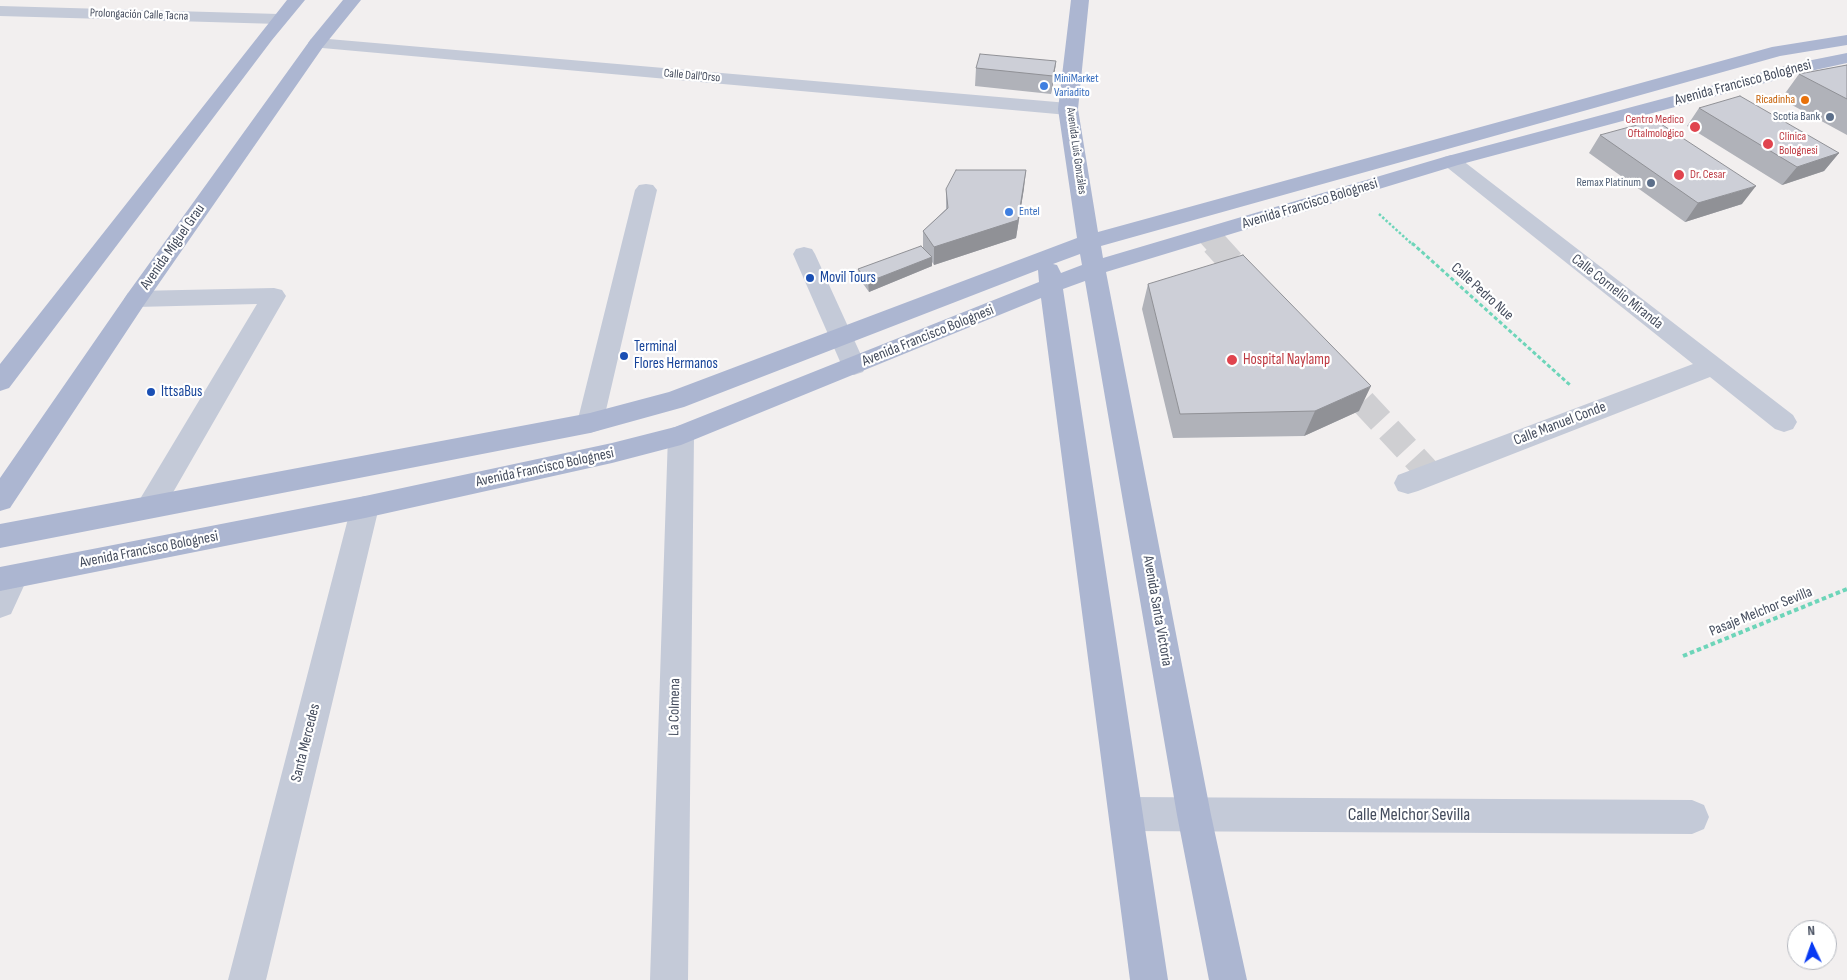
<!DOCTYPE html>
<html>
<head>
<meta charset="utf-8">
<style>
  body { margin:0 }
  #map { position:relative; width:1847px; height:980px; overflow:hidden; background:#f2efef; font-family:"Sofia Sans Condensed",sans-serif }
  canvas { display:block }
  .north { position:absolute; left:1787px; top:920px; width:50px; height:50px; box-sizing:border-box; background:#fff; border:1px solid #b5b8bf; border-radius:50%; rotate:357deg; font-size:14px; font-weight:700; line-height:20px; text-align:center; color:#454d5e }
  .north::after { content:''; display:block; margin:auto; width:18px; height:22px; background:#0739f3; clip-path:polygon(50% 0,100% 100%,50% 72%,0 100%) }
</style>
</head>
<body>
<div id="map">
<canvas width="1847" height="980"></canvas>
<div class="north">N</div>
</div>
<script>
const context = document.querySelector('canvas').getContext('2d');
context.lineJoin = 'round';
const toPath = rows => new Path2D(rows.map(r => 'M' + r).join(''));
function trace(path, color, width, dash) { context.strokeStyle = color; context.lineWidth = width; context.lineCap = dash ? 'butt' : 'round'; context.setLineDash(dash || []); context.stroke(path); }
function fill(path, color) { context.fillStyle = color; context.fill(path, 'evenodd'); }
function write(font, color, halo, rows, align = 'center') {
  context.font = font + ' "Sofia Sans Condensed",sans-serif'; context.lineWidth = 4.5; context.setLineDash([]); context.textBaseline = 'middle'; context.strokeStyle = halo; context.fillStyle = color; for (const [text, x, y, turn = 0] of rows) {
    context.save(); context.translate(x, y); context.rotate((+turn || 0) * Math.PI / 180); context.textAlign = isNaN(turn) ? turn : align; if (halo) context.strokeText(text, 0, 0); context.fillText(text, 0, 0); context.restore();
  }
}
trace(toPath([
  [1206,235,1215,245]
]), '#cfcfd2', 19, [19, 10]);
trace(toPath([
  [1214,243,1254,287],
  [1337,374,1430,474]
]), '#cfcfd2', 26, [26, 12]);
trace(toPath([
  [1379,214,1413,245]
]), '#6dd5b9', 2.5, [2.5, 2]);
trace(toPath([
  [1412,243,1570,385]
]), '#6dd5b9', 3, [4, 2.5]);
trace(toPath([
  [1683,656,1847,589]
]), '#6dd5b9', 4, [4.5, 3]);
fill(toPath([
  [0,6,279,14,285,15,288,19,285,23,279,24,0,16,0,6],
  [317,38,1068,103,1075,105,1078,109,1075,113,1068,115,311,47,308,43,311,39,317,38],
  [1451,155,1458,157,1793,415,1797,422,1793,429,1784,432,1775,429,1710,377,1418,491,1408,494,1398,491,1394,483,1398,475,1693,364,1444,165,1441,161,1444,157,1451,155],
  [646,184,653,185,657,190,603,423,599,430,590,433,581,430,577,423,635,190,639,185,646,184],
  [804,247,812,249,815,254,866,366,863,372,854,375,845,372,842,366,793,254,796,249,804,247],
  [274,288,282,290,286,296,160,515,150,518,140,515,136,507,140,499,257,304,136,307,128,305,124,299,128,293,136,291,274,288],
  [681,425,690,428,694,435,688,980,650,980,668,435,672,428,681,425],
  [365,496,375,499,379,507,266,980,228,980,351,507,355,499,365,496],
  [13,565,23,568,28,577,11,614,0,618,0,574,3,568,13,565],
  [1126,797,1692,800,1704,805,1709,817,1704,829,1692,834,1126,831,1114,826,1109,814,1114,802,1126,797]
]), '#c4cad8');
fill(toPath([
  [287,0,305,0,272,40,9,388,0,391,0,364,287,0],
  [343,0,361,0,323,47,144,305,10,508,0,511,0,478,128,293,311,39,343,0],
  [1071,0,1089,0,1078,109,1098,232,1772,47,1847,35,1847,45,1780,56,1101,246,1103,258,1444,157,1797,63,1847,53,1847,63,1806,72,1458,165,1106,272,1211,815,1247,980,1209,980,1177,815,1085,281,1063,289,1168,980,1130,980,1041,298,681,445,612,463,365,518,0,591,0,567,365,496,612,443,675,427,1039,282,1038,270,684,407,590,433,0,548,0,524,590,413,669,392,1077,238,1058,109,1071,0],
  [1080,254,1082,265,1061,273,1057,265,1053,264,1080,254]
]), '#acb6d1');
fill(toPath([
  [1056,61,1054,78,1051,94,975,86,976,68],
  [1847,65,1847,135,1781,99,1799,74],
  [1699,108,1839,153,1824,171,1782,185,1687,126],
  [1600,135,1742,204,1685,222,1589,153],
  [1024,188,1016,238,934,265,932,262,932,266,869,292,859,278,858,269,923,247,923,231,946,209,946,189],
  [1148,284,1359,411,1304,436,1173,438,1142,309]
]), '#b0b2b9');
fill(toPath([
  [1056,61,1054,78,1051,94,1053,76],
  [1839,153,1824,171,1782,185,1797,167],
  [1026,170,1024,188,1016,238,934,265,934,247],
  [1756,186,1742,204,1685,222,1698,203],
  [932,257,932,266,869,292,868,282],
  [1371,386,1359,411,1304,436,1315,411]
]), '#909196');
const building = toPath([
  [980,54,1056,61,1053,76,976,68,980,54],
  [1847,65,1847,99,1799,74,1847,65],
  [1740,96,1839,153,1797,167,1699,108,1740,96],
  [1655,120,1756,186,1698,203,1600,135,1655,120],
  [956,170,1026,170,1018,220,934,247,923,231,948,208,946,189,956,170],
  [921,246,932,257,868,282,858,269,921,246],
  [1243,255,1371,386,1315,411,1180,414,1148,284,1243,255]
]);
fill(building, '#cdcfd7');
trace(building, '#909196', 1);
for (const [x, y, r, color] of [
  [1044,86,5,"#3f7fe0"],
  [1805,100,5,"#e8710a"],
  [1830,117,5,"#5c6f8a"],
  [1695,127,6,"#e0444e"],
  [1768,144,6,"#e0444e"],
  [1679,175,6,"#e0444e"],
  [1651,183,5,"#5c6f8a"],
  [1009,212,5,"#3f7fe0"],
  [810,278,5,"#1a4fb4"],
  [624,356,5,"#1a4fb4"],
  [1232,360,6,"#e0444e"],
  [151,392,5,"#1a4fb4"]
]) { const dot = new Path2D(); dot.arc(x, y, r, 0, 2 * Math.PI); context.fillStyle = color; context.fill(dot); trace(dot, '#fff', 2); }
write('12px', '#454d5e', '#fff', [
  ["Prolongación Calle Tacna",139,15,2],
  ["Calle Dall'Orso",692,76,5],
  ["Avenida Luis Gonzáles",1076,151,82]
]);
write('12px', '#366cbe', '#fff', [
  ["MiniMarket",1054,79],
  ["Variadito",1054,93],
  ["Entel",1019,212]
], 'left');
write('12px', '#c56008', '#fff', [
  ["Ricadinha",1795,100]
], 'right');
write('12px', '#4e5e75', '#fff', [
  ["Scotia Bank",1820,117],
  ["Remax Platinum",1641,183]
], 'right');
write('12px', '#be3a42', '#fff', [
  ["Centro Medico",1684,120,"right"],
  ["Oftalmologico",1684,134,"right"],
  ["Clinica",1779,137],
  ["Bolognesi",1779,151],
  ["Dr. Cesar",1690,175]
], 'left');
write('15px', '#454d5e', '#fff', [
  ["Avenida Francisco Bolognesi",1743,83,-15],
  ["Avenida Francisco Bolognesi",1310,204,-17],
  ["Avenida Miguel Grau",173,247,-55],
  ["Calle Pedro Nue",1482,292,42],
  ["Calle Cornelio Miranda",1617,292,38],
  ["Avenida Francisco Bolognesi",928,336,-22],
  ["Calle Manuel Conde",1560,424,-21],
  ["Avenida Francisco Bolognesi",545,468,-12],
  ["Avenida Francisco Bolognesi",149,550,-11],
  ["Avenida Santa Victoria",1157,611,80],
  ["Pasaje Melchor Sevilla",1761,612,-22],
  ["La Colmena",675,707,-89],
  ["Santa Mercedes",306,743,-76]
]);
write('15px', '#164399', '#fff', [
  ["Movil Tours",820,278],
  ["Terminal",634,347],
  ["Flores Hermanos",634,364],
  ["IttsaBus",161,392]
], 'left');
write('15px', '#be3a42', '#fff', [
  ["Hospital Naylamp",1243,360]
], 'left');
write('18px', '#454d5e', '#fff', [
  ["Calle Melchor Sevilla",1409,815]
]);
</script>
</body>
</html>
